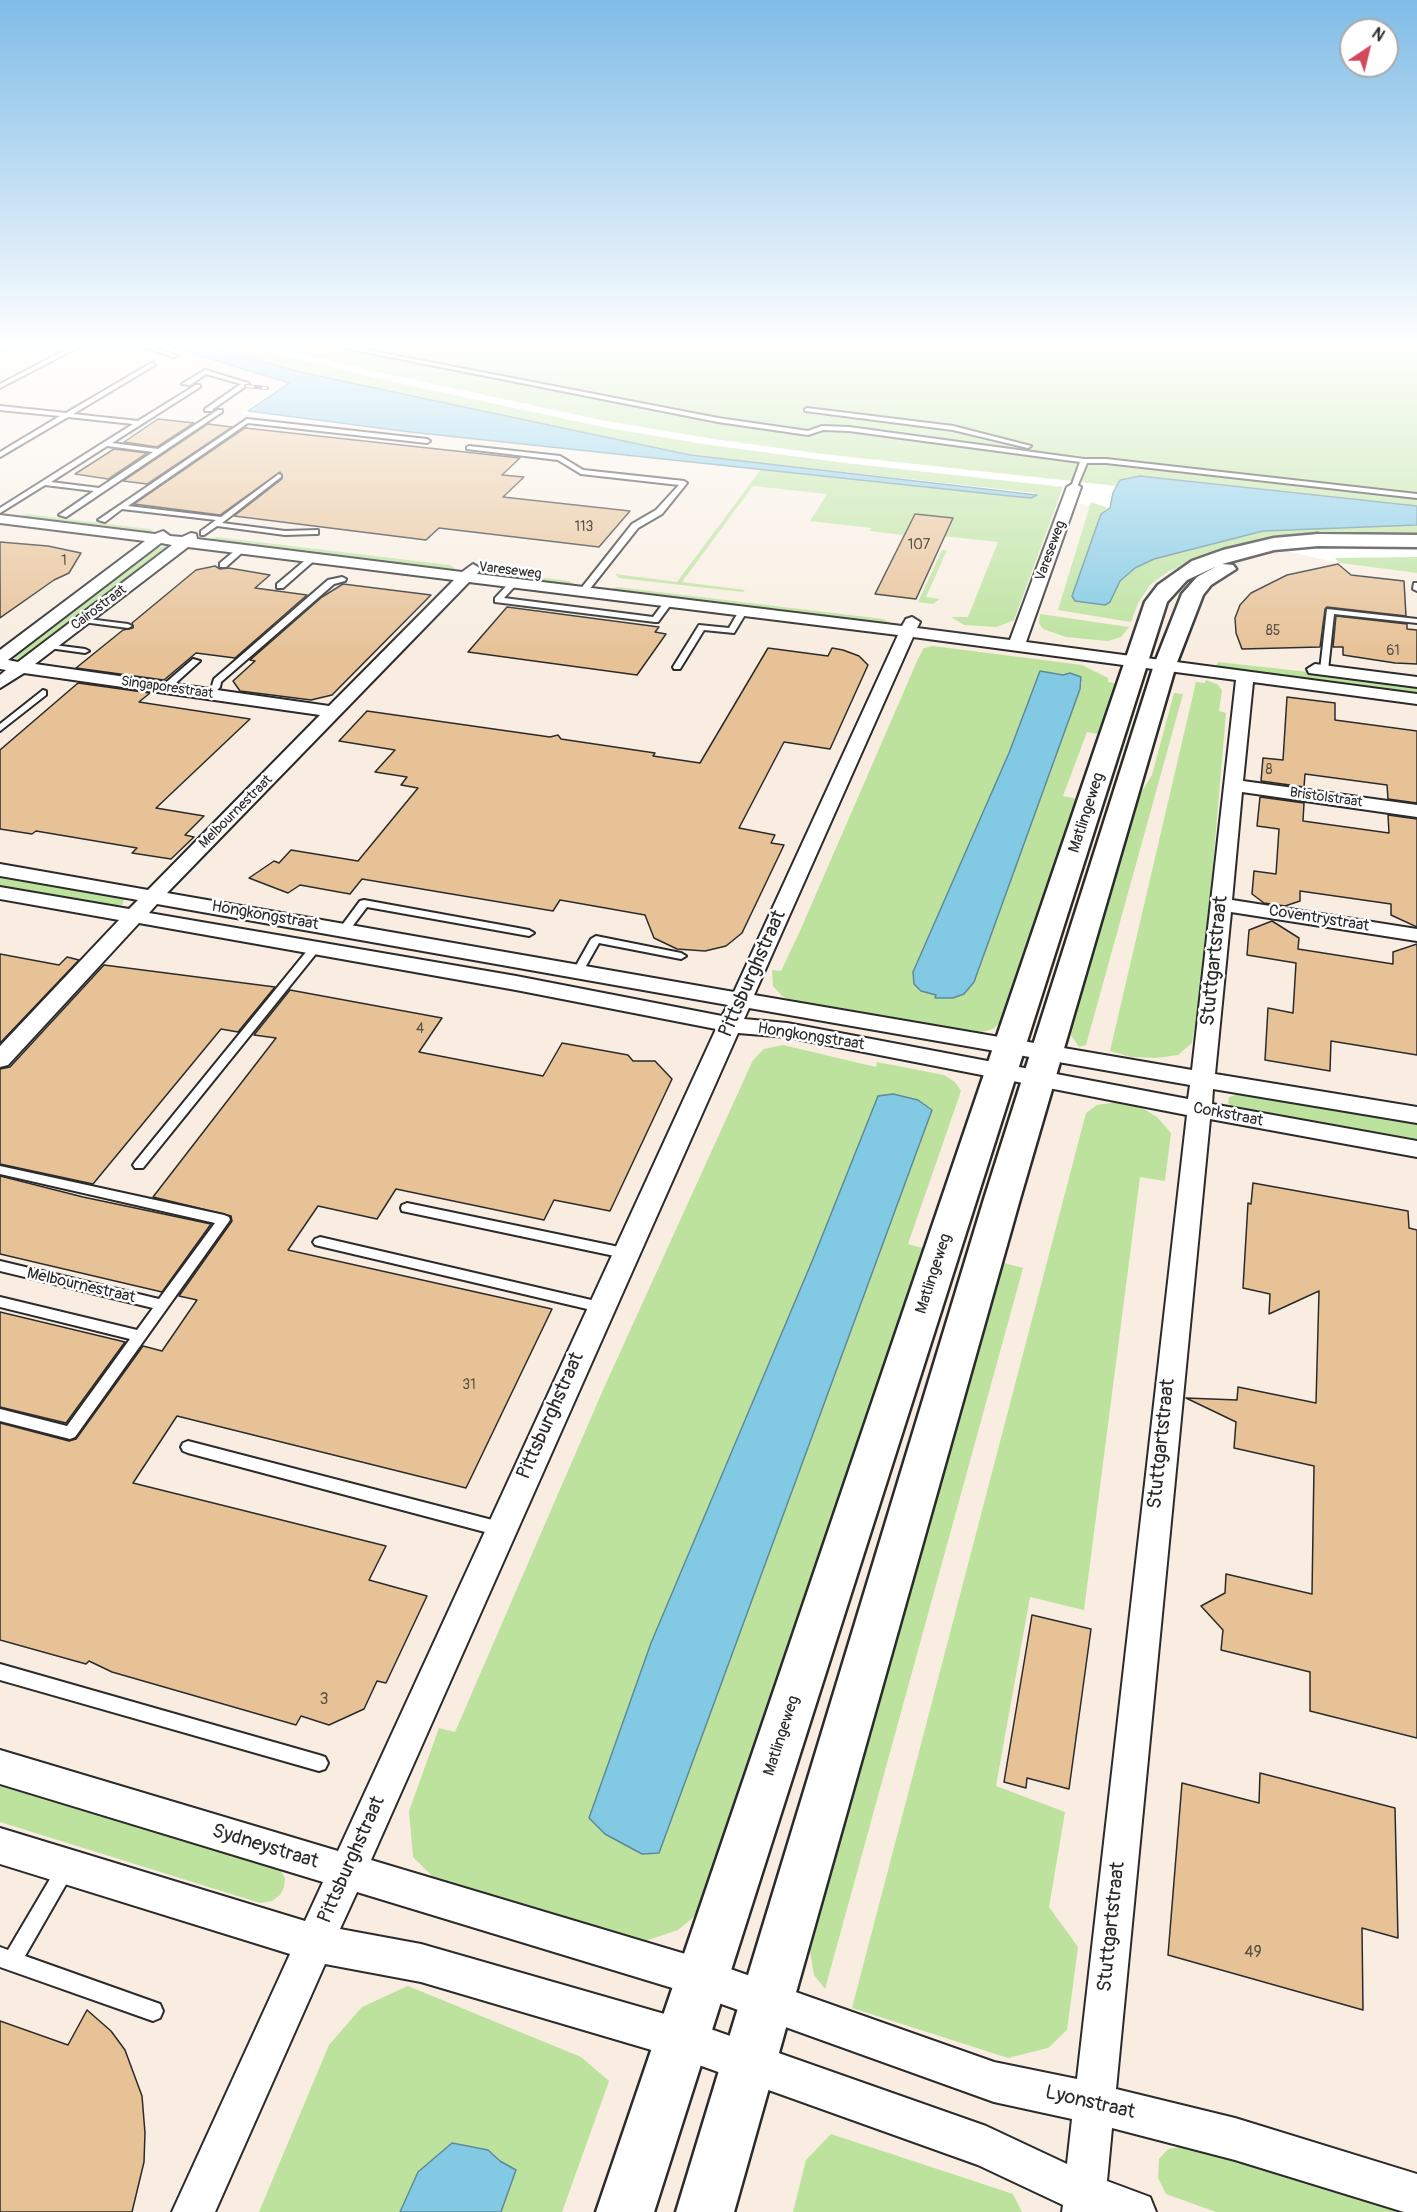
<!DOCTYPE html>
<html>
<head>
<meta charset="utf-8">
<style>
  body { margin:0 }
  #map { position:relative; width:1417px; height:2212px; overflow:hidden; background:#fff; font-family:Pangolin,sans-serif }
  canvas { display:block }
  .north { position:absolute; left:1339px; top:18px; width:60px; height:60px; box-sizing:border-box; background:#fff; border:2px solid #aaa; border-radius:50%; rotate:35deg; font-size:16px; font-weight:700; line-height:24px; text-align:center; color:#2b2b2b }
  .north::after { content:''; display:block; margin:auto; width:21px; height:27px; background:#d1495b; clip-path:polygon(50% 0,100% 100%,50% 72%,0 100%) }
</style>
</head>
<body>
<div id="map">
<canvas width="1417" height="2212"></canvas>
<div class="north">N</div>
</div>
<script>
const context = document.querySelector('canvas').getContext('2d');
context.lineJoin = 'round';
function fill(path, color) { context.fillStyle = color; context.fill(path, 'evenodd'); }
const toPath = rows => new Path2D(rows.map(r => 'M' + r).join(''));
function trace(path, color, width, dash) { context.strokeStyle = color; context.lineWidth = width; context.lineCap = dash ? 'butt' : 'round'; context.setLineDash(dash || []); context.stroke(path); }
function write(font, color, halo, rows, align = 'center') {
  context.font = font + ' Pangolin,sans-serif'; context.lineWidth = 5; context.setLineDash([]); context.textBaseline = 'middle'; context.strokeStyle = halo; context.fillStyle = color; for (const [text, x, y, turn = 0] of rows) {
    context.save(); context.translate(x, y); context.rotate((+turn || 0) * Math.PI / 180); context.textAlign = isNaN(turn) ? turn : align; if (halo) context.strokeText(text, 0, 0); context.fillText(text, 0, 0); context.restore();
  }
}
fill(toPath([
  [0,343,159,343,285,383,241,414,1083,504,1339,563,1417,573,1417,2212,0,2212]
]), '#f8ede0');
fill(toPath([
  [195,343,235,343,380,379,603,427,703,444,845,463,1063,487,1014,620,997,627,964,625,951,617,968,617,998,542,913,533,910,538,902,537,903,535,870,531,871,528,810,521,827,494,753,486,682,582,745,590,743,592,619,578,615,574,677,582,761,469,1031,498,1035,493,690,455,304,373],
  [260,343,1417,343,1417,506,1140,476,1120,480,1117,486,823,454,713,439,601,420,373,371],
  [1091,502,1111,509,1075,601,1094,604,1110,602,1120,581,1135,568,1154,559,1263,531,1417,525,1417,538,1335,536,1201,559,1169,571,1150,585,1138,603,1131,622,1058,610],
  [27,514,149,529,153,530,147,534,15,518],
  [216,537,450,565,456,569,452,571,205,541],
  [165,546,170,548,22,659,11,658,157,548],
  [942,550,947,550,926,597,940,599,933,604,918,602],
  [1417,557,1417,573,1339,563,1335,558],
  [498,572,569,581,575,584,570,586,488,576],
  [617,587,883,619,891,623,888,626,608,590],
  [1040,614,1129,627,1121,637,1108,641,1066,637,1043,629,1039,623],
  [933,646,1082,665,1108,678,1108,682,1121,684,1109,720,1097,734,1087,732,1063,796,1083,800,1002,1021,993,1029,974,1034,797,1004,782,996,773,986,772,970,781,971,800,931,918,659,924,648],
  [1040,671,1064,675,1069,673,1082,682,1080,689,974,982,941,999,935,998,936,995,921,991,914,984,913,971,1009,753],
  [1218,662,1417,684,1417,693,1216,667],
  [1206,680,1217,684,1222,690,1219,711,1226,713,1205,958,1192,1043,1178,1055,1156,1058,1131,1057,1110,1051,1196,682,1205,683],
  [1174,693,1183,694,1086,1045,1079,1047,1069,1032,1068,1023,1134,804,1152,775],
  [0,875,123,896,124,900,122,905,113,907,0,887],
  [783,1045,876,1067,877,1062,944,1075,955,1082,961,1091,908,1244,930,1250,713,1890,696,1915,678,1930,636,1944,458,1888,434,1878,413,1857,409,1811,439,1728,455,1732,603,1390,753,1060,764,1049],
  [893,1094,918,1100,932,1109,659,1852,642,1854,651,1643,813,1259],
  [1243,1093,1417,1123,1417,1142,1233,1108,1228,1103,1229,1097],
  [1117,1102,1142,1108,1157,1117,1171,1133,1165,1181,1140,1177,1084,1610,1030,1597,996,1786,1065,1812,1049,1907,1078,1947,1067,2030,1048,2048,1008,2058,852,2008,1086,1113,1097,1105],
  [1000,1262,1023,1268,825,1989,814,1975,809,1946],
  [0,1783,280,1870,285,1878,284,1887,280,1895,272,1901,260,1903,0,1822],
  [408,1986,581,2057,609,2081,562,2212,501,2212,516,2170,500,2161,488,2150,418,2172,400,2212,259,2212,329,2045,362,2007],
  [831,2134,1013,2194,1022,2212,793,2212,806,2160],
  [1185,2146,1401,2212,1216,2212,1166,2194,1158,2178,1159,2159,1168,2149]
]), '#bce29e');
const water = toPath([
  [158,343,195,343,304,373,690,455,1037,495,1031,498,1010,496,410,432,248,411,289,383,158,343],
  [1140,476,1417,506,1417,525,1263,531,1154,559,1135,568,1120,581,1110,602,1105,605,1075,601,1072,596,1101,514,1110,508,1113,493,1120,480,1140,476],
  [1040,671,1063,675,1070,673,1081,677,1080,689,974,982,964,994,953,998,935,998,936,995,921,991,914,984,913,972,1009,753,1040,671],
  [893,1094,918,1100,932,1110,659,1853,642,1854,605,1834,589,1818,651,1643,813,1259,878,1096,893,1094],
  [452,2143,488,2150,500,2161,516,2170,501,2212,400,2212,418,2172,452,2143]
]);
fill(water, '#82c9e3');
trace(water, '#5f8a99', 1.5);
const building = toPath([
  [158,419,194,423,157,447,124,442,158,419],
  [208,424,232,427,147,484,123,481,208,424],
  [245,428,520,458,502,475,524,477,503,497,630,511,599,547,439,528,426,540,234,516,282,479,280,472,220,515,134,504,245,428],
  [114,449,147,453,108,479,75,474,114,449],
  [915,514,953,518,916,599,875,594,915,514],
  [0,542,48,546,81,553,69,573,54,580,0,618,0,542],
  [1338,564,1351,575,1404,581,1406,616,1327,607,1325,609,1320,647,1242,649,1236,633,1235,618,1240,605,1251,593,1287,575,1338,564],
  [215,566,220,569,229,568,270,575,255,588,307,595,235,658,196,653,164,680,76,668,123,630,133,628,132,623,196,570,215,566],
  [343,584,431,595,332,695,311,700,240,691,233,681,255,661,250,660,322,597,343,584],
  [507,607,659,627,655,632,666,634,637,675,468,652,507,607],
  [1336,616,1407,624,1407,629,1417,630,1417,664,1395,663,1343,655,1343,647,1333,647,1336,616],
  [768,648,828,656,832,648,843,650,859,656,868,665,830,749,784,742,739,828,775,835,771,843,784,845,742,933,726,946,705,951,677,949,654,938,645,915,560,900,553,911,362,879,350,894,300,885,288,893,249,878,274,861,279,863,291,850,358,861,418,788,401,785,407,777,375,772,395,750,339,741,367,711,550,737,558,735,561,739,655,753,653,756,700,763,768,648],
  [78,683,150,693,139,702,250,719,156,808,204,816,185,835,194,837,171,859,132,853,137,848,36,831,32,834,0,829,0,750,78,683],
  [1287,697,1335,703,1335,720,1417,731,1417,803,1388,799,1387,785,1305,774,1304,787,1261,781,1263,758,1283,760,1287,697],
  [1260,797,1304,803,1303,821,1389,833,1388,815,1417,819,1417,927,1391,915,1391,904,1300,891,1300,901,1285,906,1264,903,1252,894,1254,871,1276,874,1279,829,1257,826,1260,797],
  [1272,921,1299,938,1298,949,1393,964,1393,952,1417,944,1417,1055,1331,1041,1330,1071,1265,1060,1268,1008,1293,1013,1296,963,1247,955,1249,930,1272,921],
  [0,954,59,965,67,957,79,960,0,1043,0,954],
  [104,965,275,987,238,1032,221,1029,93,1184,0,1164,0,1069,10,1067,104,965],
  [290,990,442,1018,419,1052,543,1076,562,1043,628,1055,633,1061,655,1061,672,1079,610,1211,554,1200,544,1220,396,1189,377,1219,318,1206,288,1250,552,1309,466,1488,177,1416,133,1483,386,1546,369,1580,427,1596,386,1683,377,1681,364,1709,329,1725,301,1716,296,1725,112,1672,89,1661,86,1664,0,1640,0,1423,69,1441,76,1439,143,1346,162,1351,197,1300,179,1296,232,1221,231,1216,153,1197,276,1038,254,1035,290,990],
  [0,1176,83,1197,211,1224,162,1292,0,1254,0,1176],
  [1253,1183,1408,1211,1409,1228,1417,1230,1417,1738,1310,1711,1310,1672,1221,1650,1223,1630,1201,1606,1225,1593,1226,1574,1312,1594,1314,1466,1234,1448,1236,1422,1186,1398,1237,1400,1238,1387,1316,1403,1319,1291,1269,1314,1270,1294,1243,1288,1248,1203,1251,1204,1253,1183],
  [0,1312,125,1342,66,1423,0,1407,0,1312],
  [1032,1615,1091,1629,1069,1789,1027,1778,1026,1788,1004,1782,1032,1615],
  [1260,1773,1395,1808,1398,1938,1362,1928,1363,2010,1168,1955,1182,1783,1259,1803,1260,1773],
  [87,2010,111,2031,125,2050,142,2096,145,2133,144,2162,132,2212,0,2212,0,2021,68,2045,87,2010]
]);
fill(building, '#e7c297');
trace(building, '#2b2b2b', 1.5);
const lane = toPath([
  [6,343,13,343,0,350,0,346,6,343],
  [79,343,86,343,0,388,0,384,79,343],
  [134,343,142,343,178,356,173,357,134,343],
  [320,343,331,343,718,418,808,431,822,426,849,427,1084,459,1106,459,1417,494,1417,498,1106,463,1087,463,1077,487,1074,489,1071,487,1080,462,849,431,823,430,808,435,718,422,320,343],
  [153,362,155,365,73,414,138,421,196,385,200,385,200,387,112,443,158,449,218,410,222,410,222,412,66,517,59,515,94,491,45,485,0,513,0,508,133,424,68,417,0,457,0,452,60,416,0,410,0,406,66,413,153,362],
  [107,446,153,452,99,488,51,482,107,446],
  [205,370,248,383,249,384,213,409,212,411,205,411,205,409,241,384,206,374,190,385,182,384,205,370],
  [807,408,953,426,1031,446,1028,448,953,430,805,411,805,409,807,408],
  [247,419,427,439,430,441,427,443,248,423,128,506,221,517,279,474,281,475,281,477,222,523,285,531,318,530,318,534,315,534,285,535,217,526,204,535,201,535,201,531,216,520,122,509,105,522,98,520,247,419],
  [469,446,560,456,583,470,684,481,687,483,662,514,638,528,585,595,579,595,579,591,632,524,656,510,679,485,581,474,558,460,467,449,467,447,469,446],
  [238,548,245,550,226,567,220,567,220,563,238,548],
  [309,557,316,559,283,588,277,588,277,584,309,557],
  [342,577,346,579,345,581,334,584,221,682,220,687,212,696,206,696,205,694,212,686,214,679,328,580,342,577],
  [510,582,517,584,504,598,653,617,665,601,672,603,658,622,655,622,495,602,495,598,510,582],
  [1414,583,1417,583,1417,591,1413,589,1414,583],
  [1327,609,1417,619,1417,623,1334,614,1328,670,1324,673,1320,670,1327,609],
  [739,611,746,613,734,633,704,630,680,669,674,669,673,667,699,625,729,628,739,611],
  [80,618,128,624,132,626,128,628,83,622,79,620,80,618],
  [46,644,85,649,89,651,85,653,49,648,46,648,46,644],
  [193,659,200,661,168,690,162,690,162,686,193,659],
  [43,690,46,691,46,695,0,731,0,724,43,690],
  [364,900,529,930,534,933,529,936,367,907,348,932,340,932,339,930,340,928,360,901,364,900],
  [596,936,681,953,686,956,681,959,599,943,582,973,574,973,573,971,591,939,596,936],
  [315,945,319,946,320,948,319,950,143,1168,135,1168,133,1165,135,1162,311,946,315,945],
  [0,1166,224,1215,229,1217,230,1220,75,1437,70,1439,0,1421,0,1409,67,1426,130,1339,0,1307,0,1297,137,1330,153,1308,0,1271,0,1261,159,1299,215,1223,0,1174,0,1166],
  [407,1203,624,1248,629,1250,631,1253,629,1256,624,1258,402,1211,401,1208,402,1205,407,1203],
  [320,1237,600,1302,605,1303,607,1307,605,1311,600,1312,315,1245,313,1242,315,1239,320,1237],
  [188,1441,500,1522,505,1524,508,1529,505,1534,500,1536,188,1453,183,1451,181,1447,183,1443,188,1441],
  [0,1664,319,1755,325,1757,328,1763,325,1769,319,1771,0,1680,0,1664],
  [66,1859,72,1862,75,1868,72,1874,25,1956,160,2004,163,2011,160,2018,153,2021,0,1967,0,1947,8,1950,60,1862,66,1859]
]);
const street = toPath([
  [1074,483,1081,487,1026,642,1417,694,1417,704,1253,682,1243,781,1417,805,1417,817,1242,792,1232,900,1417,929,1417,941,1231,912,1215,1074,1417,1107,1417,1123,1213,1089,1212,1104,1417,1141,1417,1157,1210,1119,1116,2089,1235,2118,1417,2174,1417,2212,1404,2212,1235,2160,1112,2128,1107,2181,1150,2197,1156,2212,1062,2212,1063,2205,978,2165,682,2059,421,1982,325,1964,215,2212,172,2212,290,1954,0,1864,0,1828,305,1921,323,1882,0,1784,0,1750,338,1851,716,1029,516,990,139,923,8,1065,0,1067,0,1046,119,920,0,899,0,887,129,909,138,900,0,876,0,864,148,890,320,715,24,673,0,688,0,675,6,670,0,669,0,650,145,541,0,523,0,515,155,534,163,531,170,536,182,537,191,533,196,534,197,539,462,572,473,564,481,569,477,574,902,626,906,619,912,617,920,622,917,628,1010,640,1067,487,1074,483],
  [161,543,172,545,18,662,8,660,161,543],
  [188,547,454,580,329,706,35,664,188,547],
  [469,582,898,635,734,992,167,893,469,582],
  [913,637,1236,680,1192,1070,754,995,913,637],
  [157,904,728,1005,722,1016,516,976,149,913,157,904],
  [749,1008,1190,1085,1188,1099,787,1023,744,1019,749,1008],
  [738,1033,787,1037,1187,1115,1077,2079,994,2062,702,1959,371,1860,738,1033],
  [357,1892,702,1997,994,2102,1072,2119,1067,2164,986,2126,682,2019,421,1944,340,1929,357,1892],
  [1315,664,1417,677,1417,687,1309,673,1307,669,1315,664]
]);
const secondary = toPath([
  [1318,534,1417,535,1417,547,1318,546,1274,550,1222,564,1233,565,1236,569,1211,585,1203,595,1176,665,1020,1199,734,2212,676,2212,984,1199,1154,665,1182,594,1197,577,1217,566,1187,580,1167,602,654,2212,596,2212,1145,602,1158,585,1192,561,1223,550,1274,538,1318,534]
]);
trace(lane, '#2b2b2b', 4);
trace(street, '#2b2b2b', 4);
trace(secondary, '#2b2b2b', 5);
fill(lane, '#fff');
fill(street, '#fff');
fill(secondary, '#fff');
const rail = toPath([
  [246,386,267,388]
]);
trace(rail, '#2b2b2b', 4);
trace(rail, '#fff', 2, [8]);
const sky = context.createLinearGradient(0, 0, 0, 653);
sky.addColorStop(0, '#7fbce6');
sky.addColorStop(0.53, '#fff');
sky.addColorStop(1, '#ffffff00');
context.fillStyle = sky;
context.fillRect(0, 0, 1417, 653);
write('14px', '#5a5146', null, [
  ["113",584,527],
  ["107",919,545],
  ["1",64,561],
  ["85",1273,631],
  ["61",1393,651],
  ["8",1269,770],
  ["4",420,1029],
  ["31",469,1385]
]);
write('14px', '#2b2b2b', '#fff', [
  ["Vareseweg",1051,551,-70],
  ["Vareseweg",510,571,7],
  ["Cairostraat",99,608,-37],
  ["Singaporestraat",167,688,8],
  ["Bristolstraat",1326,798,8],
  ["Melbournestraat",236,812,-45]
]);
write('16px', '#2b2b2b', '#fff', [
  ["Matlingeweg",1087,813,-72],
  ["Hongkongstraat",265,916,10],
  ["Coventrystraat",1319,919,9],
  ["Hongkongstraat",811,1037,9],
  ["Corkstraat",1228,1115,11],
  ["Matlingeweg",934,1274,-72],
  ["Melbournestraat",81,1286,13],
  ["Matlingeweg",782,1736,-72]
]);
write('16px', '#5a5146', null, [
  ["3",324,1700],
  ["49",1253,1953]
]);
write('20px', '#2b2b2b', '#fff', [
  ["Stuttgartstraat",1215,961,-84],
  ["Pittsburghstraat",753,974,-66],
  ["Pittsburghstraat",551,1416,-66],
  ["Stuttgartstraat",1162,1444,-84],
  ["Sydneystraat",265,1847,17],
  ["Pittsburghstraat",352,1860,-66],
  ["Stuttgartstraat",1112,1927,-84],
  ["Lyonstraat",1090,2103,13]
]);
</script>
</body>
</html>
